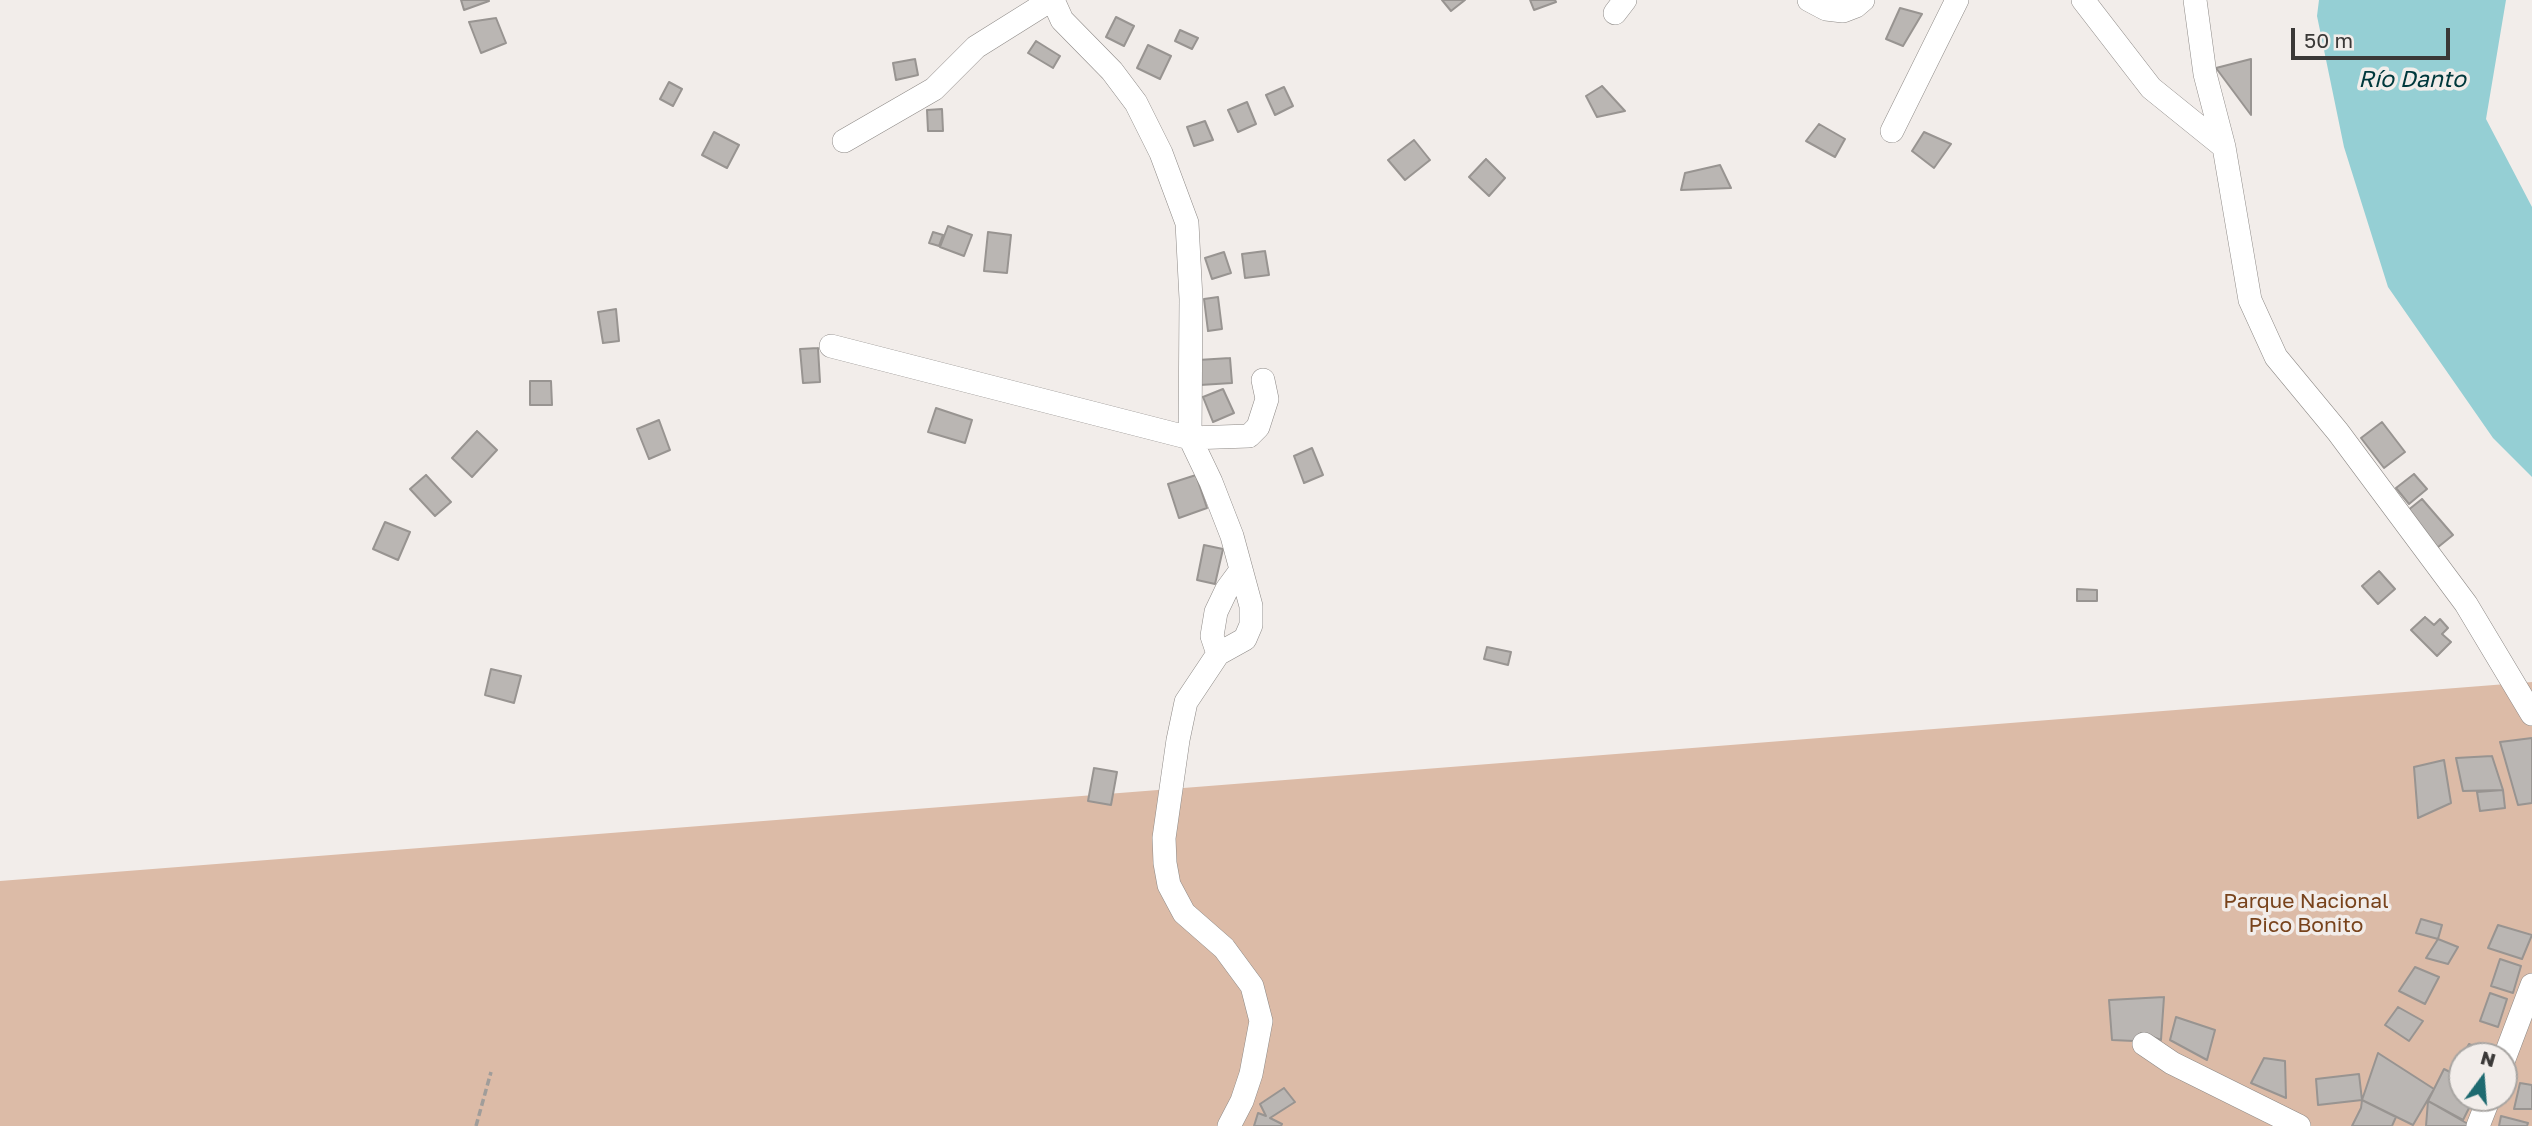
<!DOCTYPE html>
<html>
<head>
<meta charset="utf-8">
<style>
  body { margin:0 }
  #map { position:relative; width:2532px; height:1126px; overflow:hidden; background:#f2edea; font-family:"Golos Text",sans-serif }
  canvas { display:block }
  .north { position:absolute; left:2448px; top:1042px; width:70px; height:70px; box-sizing:border-box; background:#f2edea; border:2px solid #a8a5a2; border-radius:50%; rotate:16deg; font-size:19px; font-weight:700; line-height:28px; text-align:center; color:#3a3837 }
  .north::after { content:''; display:block; margin:auto; width:24px; height:32px; background:#1e6a70; clip-path:polygon(50% 0,100% 100%,50% 72%,0 100%) }
  .scale { position:absolute; left:2291px; top:28px; width:159px; height:32px; box-sizing:border-box; border:4px solid #3a3837; border-top:0; padding-left:9px; font-size:21px; line-height:24px; white-space:nowrap; color:#3a3837; -webkit-text-stroke:5px #f2edea; paint-order:stroke }
</style>
</head>
<body>
<div id="map">
<canvas width="2532" height="1126"></canvas>
<div class="north">N</div>
<div class="scale">50 m</div>
</div>
<script>
const context = document.querySelector('canvas').getContext('2d');
context.lineJoin = 'round';
function fill(path, color) { context.fillStyle = color; context.fill(path, 'evenodd'); }
const toPath = rows => new Path2D(rows.map(r => 'M' + r).join(''));
function trace(path, color, width, dash) { context.strokeStyle = color; context.lineWidth = width; context.lineCap = dash ? 'butt' : 'round'; context.setLineDash(dash || []); context.stroke(path); }
function write(font, color, halo, rows, align = 'center') {
  context.font = font + ' "Golos Text",sans-serif'; context.lineWidth = 7; context.setLineDash([]); context.textBaseline = 'middle'; context.strokeStyle = halo; context.fillStyle = color; for (const [text, x, y, turn = 0] of rows) {
    context.save(); context.translate(x, y); context.rotate((+turn || 0) * Math.PI / 180); context.textAlign = isNaN(turn) ? turn : align; if (halo) context.strokeText(text, 0, 0); context.fillText(text, 0, 0); context.restore();
  }
}
fill(toPath([
  [2532,682,2532,1126,0,1126,0,881],
  [2462,1056,2504,1056,2504,1098,2462,1098]
]), '#dcbba7');
fill(toPath([
  [2319,0,2506,0,2486,119,2532,207,2532,477,2493,438,2388,287,2344,147,2317,16]
]), '#95cfd4');
const building = toPath([
  [461,0,488,0,489,1,464,10,461,0],
  [1442,0,1465,0,1451,11,1442,0],
  [1530,0,1555,0,1556,2,1534,10,1530,0],
  [1900,8,1922,14,1903,46,1886,39,1900,8],
  [1116,17,1134,26,1124,46,1106,37,1116,17],
  [496,18,506,43,481,53,469,22,496,18],
  [1180,30,1198,38,1192,49,1175,41,1180,30],
  [1036,41,1060,56,1053,68,1028,53,1036,41],
  [1148,45,1171,56,1160,79,1137,68,1148,45],
  [915,59,918,75,896,80,893,63,915,59],
  [2251,59,2251,115,2216,68,2251,59],
  [669,82,682,89,673,106,660,99,669,82],
  [1602,86,1625,111,1597,117,1586,96,1602,86],
  [1284,87,1293,106,1275,115,1266,95,1284,87],
  [1247,102,1256,124,1238,132,1228,110,1247,102],
  [942,109,943,131,928,131,927,110,942,109],
  [1205,121,1213,140,1194,146,1187,127,1205,121],
  [1819,124,1845,139,1835,157,1806,141,1819,124],
  [714,132,739,145,727,168,702,155,714,132],
  [1924,132,1951,144,1934,168,1912,151,1924,132],
  [1414,140,1430,160,1405,180,1388,160,1414,140],
  [1486,159,1505,178,1489,196,1469,177,1486,159],
  [1720,165,1731,188,1681,190,1685,173,1720,165],
  [948,226,972,235,964,256,940,247,948,226],
  [933,232,943,235,939,246,929,243,933,232],
  [988,232,1011,235,1007,273,984,271,988,232],
  [1265,251,1269,275,1245,278,1242,254,1265,251],
  [1224,252,1231,273,1212,279,1205,258,1224,252],
  [1218,297,1222,329,1208,331,1204,299,1218,297],
  [616,309,619,341,603,343,598,312,616,309],
  [818,348,820,382,803,383,800,349,818,348],
  [1230,358,1232,383,1200,385,1198,360,1230,358],
  [530,381,551,381,552,405,530,405,530,381],
  [1223,389,1234,413,1213,422,1203,397,1223,389],
  [936,408,972,420,965,443,928,432,936,408],
  [659,420,670,450,649,459,637,429,659,420],
  [2382,422,2405,452,2384,468,2361,438,2382,422],
  [477,431,497,450,472,477,452,458,477,431],
  [1312,448,1323,475,1304,483,1294,456,1312,448],
  [2414,474,2427,489,2409,504,2396,488,2414,474],
  [426,475,451,502,435,516,410,489,426,475],
  [1196,475,1207,508,1179,518,1168,484,1196,475],
  [2422,499,2453,535,2432,552,2402,515,2422,499],
  [385,522,410,532,398,560,373,549,385,522],
  [1204,545,1223,549,1215,584,1197,580,1204,545],
  [2379,571,2395,589,2378,604,2362,586,2379,571],
  [2077,589,2097,590,2097,601,2077,601,2077,589],
  [2425,617,2434,625,2440,619,2448,628,2442,634,2451,642,2437,656,2411,630,2425,617],
  [1487,647,1511,652,1508,665,1484,659,1487,647],
  [491,669,521,676,514,703,485,695,491,669],
  [2532,738,2532,803,2518,805,2500,742,2532,738],
  [2492,756,2503,790,2463,791,2456,758,2492,756],
  [2444,760,2451,803,2418,818,2414,767,2444,760],
  [1094,768,1117,772,1111,805,1088,801,1094,768],
  [2503,790,2505,808,2480,811,2477,792,2503,790],
  [2421,919,2442,925,2438,939,2416,933,2421,919],
  [2498,925,2532,935,2522,959,2488,948,2498,925],
  [2438,939,2458,947,2448,964,2426,958,2438,939],
  [2500,959,2521,966,2513,993,2491,986,2500,959],
  [2415,967,2439,977,2425,1004,2399,991,2415,967],
  [2490,993,2507,999,2498,1027,2480,1021,2490,993],
  [2164,997,2161,1040,2141,1033,2134,1041,2112,1040,2109,1000,2164,997],
  [2398,1007,2423,1021,2409,1041,2385,1025,2398,1007],
  [2176,1017,2215,1030,2207,1060,2170,1040,2176,1017],
  [2469,1044,2490,1055,2462,1056,2462,1068,2457,1065,2469,1044],
  [2378,1053,2434,1089,2413,1125,2362,1100,2378,1053],
  [2264,1058,2285,1061,2286,1098,2251,1083,2264,1058],
  [2444,1069,2462,1078,2462,1098,2474,1098,2463,1120,2428,1101,2444,1069],
  [2359,1074,2362,1100,2318,1105,2316,1079,2359,1074],
  [2520,1083,2532,1085,2532,1109,2514,1109,2520,1083],
  [1284,1088,1295,1102,1270,1118,1282,1124,1281,1126,1254,1126,1258,1113,1266,1116,1260,1104,1284,1088],
  [2362,1100,2396,1117,2392,1126,2352,1126,2361,1108,2362,1100],
  [2428,1101,2468,1124,2467,1126,2426,1126,2428,1101],
  [2501,1116,2528,1123,2527,1126,2499,1126,2501,1116]
]);
fill(building, '#bab6b3');
trace(building, '#989491', 2);
const minor = toPath([
  [1053,0,1062,20,1112,71,1136,103,1161,153,1187,223,1191,299,1190,438,1211,482,1232,536,1251,606,1251,625,1245,639,1218,654,1186,702,1178,740,1164,838,1165,863,1169,885,1184,913,1224,948,1252,986,1261,1021,1251,1074,1242,1101,1229,1126],
  [1809,0,1826,9,1843,11,1856,6,1863,0],
  [2083,0,2151,88,2224,147],
  [2195,0,2205,74,2224,147,2250,300,2276,357,2338,432,2466,604,2532,714],
  [1615,13,1625,0],
  [1892,131,1957,0],
  [844,141,934,89,976,47,1051,0],
  [831,346,1190,438,1249,436,1258,427,1267,399,1263,380],
  [1218,654,1212,636,1216,612,1227,589,1241,570],
  [2144,1044,2172,1063,2299,1126],
  [2504,1059,2532,985],
  [2478,1126,2489,1098]
]);
trace(minor, '#8d8986', 24);
trace(toPath([
  [476,1126,491,1072]
]), '#a09d9a', 3.5, [7, 3.5]);
trace(minor, '#fff', 23);
write('21px', '#78431c', '#f2edea', [
  ["Parque Nacional",2306,901],
  ["Pico Bonito",2306,925]
]);
write('italic 23px', '#00383c', '#f2edea', [
  ["Río Danto",2412,80]
]);
</script>
</body>
</html>
